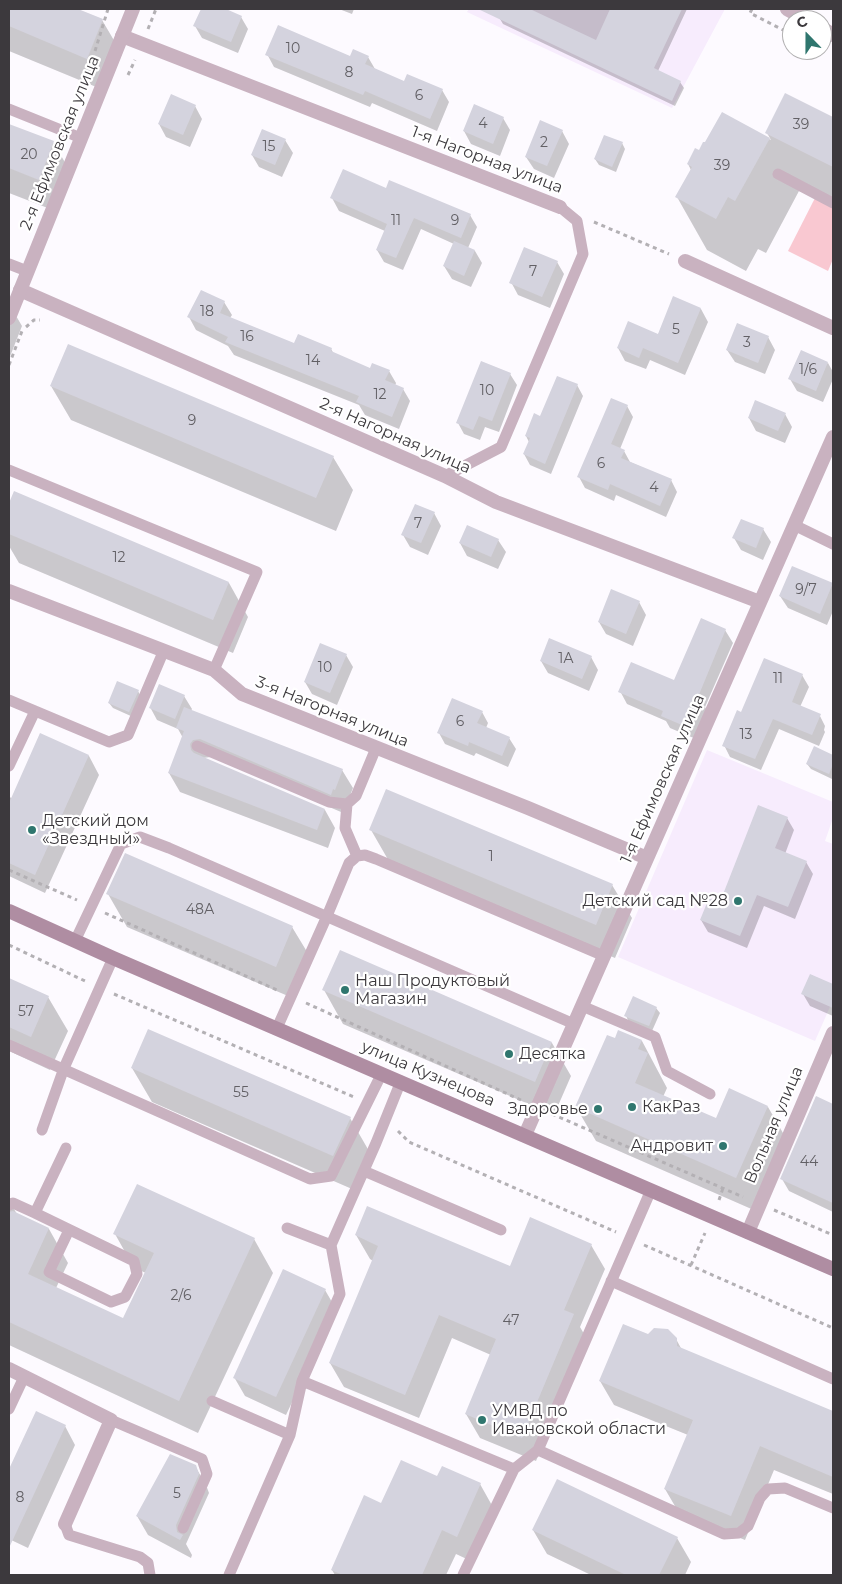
<!DOCTYPE html>
<html>
<head>
<meta charset="utf-8">
<style>
  body { margin:0 }
  #map { position:relative; width:842px; height:1584px; overflow:hidden; background:#fdfaff; font-family:Montserrat,sans-serif }
  canvas { display:block }
  .frame { position:absolute; inset:0; border:10px solid #3c393d; pointer-events:none }
  .north { position:absolute; left:782px; top:10px; width:50px; height:50px; box-sizing:border-box; background:#fff; border:1px solid #b1b0b1; border-radius:50%; rotate:338deg; font-size:14px; font-weight:700; line-height:20px; text-align:center; color:#3c393d }
  .north::after { content:''; display:block; margin:auto; width:18px; height:22px; background:#2f766e; clip-path:polygon(50% 0,100% 100%,50% 72%,0 100%) }
</style>
</head>
<body>
<div id="map">
<canvas width="842" height="1584"></canvas>
<div class="frame"></div>
<div class="north">С</div>
</div>
<script>
const context = document.querySelector('canvas').getContext('2d');
context.lineJoin = 'round';
function fill(path, color) { context.fillStyle = color; context.fill(path, 'evenodd'); }
const toPath = rows => new Path2D(rows.map(r => 'M' + r).join(''));
function trace(path, color, width, dash) { context.strokeStyle = color; context.lineWidth = width; context.lineCap = dash ? 'butt' : 'round'; context.setLineDash(dash || []); context.stroke(path); }
function write(font, color, halo, rows, align = 'center') {
  context.font = font + ' Montserrat,sans-serif'; context.lineWidth = 4.5; context.setLineDash([]); context.textBaseline = 'middle'; context.strokeStyle = halo; context.fillStyle = color; for (const [text, x, y, turn = 0] of rows) {
    context.save(); context.translate(x, y); context.rotate((+turn || 0) * Math.PI / 180); context.textAlign = isNaN(turn) ? turn : align; if (halo) context.strokeText(text, 0, 0); context.fillText(text, 0, 0); context.restore();
  }
}
fill(toPath([
  [469,9,725,9,672,108,467,12],
  [707,750,833,802,833,818,825,841,833,844,833,1000,815,1041,618,957]
]), '#f7ecfd');
fill(toPath([
  [815,198,833,207,833,259,828,271,788,251]
]), '#f9c8d1');
fill(toPath([
  [9,9,75,9,102,20,122,54,106,91,9,51],
  [202,9,222,9,241,17,248,29,238,53,202,38,195,26],
  [339,9,354,9,352,14],
  [505,9,687,9,658,71,680,82,684,88,675,106,503,24,500,19],
  [267,54,368,57,375,69,405,83,442,90,449,102,437,131,372,103,370,107,274,67],
  [786,95,833,119,833,203,799,191,766,253,758,249,746,271,707,250,677,197,691,170,688,164,705,144,722,114,771,140,767,133],
  [195,106,202,119,190,147,166,137,159,124],
  [503,118,510,130,500,156,471,144,464,131],
  [9,125,53,142,73,176,58,212,9,193],
  [562,131,569,144,554,178,534,169,526,157],
  [285,140,293,153,282,177,259,167,252,155],
  [622,143,625,149,616,172,599,165,595,159],
  [386,189,470,215,477,227,468,248,475,251,482,263,471,287,452,279,444,266,454,244,421,229,403,270,384,262,377,250,385,231,339,211,332,198],
  [557,262,564,274,550,308,518,295,511,282],
  [202,291,224,302,232,315,230,318,295,345,331,349,334,354,371,370,389,371,396,383,395,386,403,389,410,401,399,429,365,415,359,405,234,355,228,346,196,330,189,317],
  [674,298,701,309,708,322,685,375,650,360,646,369,625,361,618,348,658,335],
  [9,304,22,326,9,359],
  [768,337,775,350,765,374,735,362,727,350],
  [828,363,833,372,833,379,823,402,797,391,790,379],
  [510,374,517,385,499,432,485,427,480,440,464,434,458,423],
  [577,385,583,396,551,474,530,465,524,454,529,442,526,436,541,417],
  [51,386,333,457,353,490,336,531,71,420],
  [627,406,633,417,620,449,624,451,630,462,671,480,677,492,666,517,616,495,614,501,585,488,579,477],
  [785,414,792,427,785,443,756,431,749,418],
  [14,493,229,583,248,617,233,653,19,563,9,546,9,507],
  [434,513,441,526,428,555,410,547,403,535],
  [763,529,771,542,763,560,741,550,734,538],
  [498,540,506,552,498,569,467,556,460,543],
  [832,584,833,611,827,625,788,608,780,596],
  [639,602,646,615,633,646,606,634,599,622],
  [725,630,733,643,705,707,708,712,696,739,670,728,666,721,627,704,620,691,675,682],
  [346,655,353,667,337,705,312,694,305,682],
  [591,657,598,670,589,691,548,673,541,661],
  [802,675,809,687,800,707,819,714,825,726,824,730,825,732,819,746,779,729,761,770,730,757,724,745,742,713],
  [138,691,141,697,133,717,113,708,109,703],
  [184,696,192,709,191,711,342,770,353,788,345,808,341,812,211,757,203,758,325,810,335,828,328,848,180,792,169,773,183,738,178,729,157,720,150,707],
  [482,712,488,723,486,728,509,738,516,749,508,767,476,753,474,756,445,744,439,733],
  [41,735,89,756,99,775,45,893,9,876,9,797,12,798],
  [814,748,833,756,832,779,811,769,807,764],
  [787,818,794,830,785,854,806,862,813,874,795,919,764,906,747,948,708,932,701,920,721,904],
  [371,830,612,885,632,918,615,958,390,863],
  [108,894,292,927,312,960,295,999,127,927],
  [811,975,833,985,833,1016,810,1006,803,994],
  [9,980,48,997,68,1031,50,1070,9,1051],
  [324,990,552,1043,571,1076,554,1115,343,1024],
  [656,1008,660,1013,652,1031,629,1022,626,1016],
  [615,1040,642,1041,667,1088,663,1097,716,1120,768,1107,787,1140,756,1211,596,1141,576,1107],
  [132,1068,350,1118,369,1151,352,1189,152,1102],
  [816,1097,833,1105,833,1212,789,1191,782,1179],
  [9,1201,17,1214,49,1229,68,1263,56,1288,124,1320,146,1273,134,1268,115,1234,254,1239,273,1273,198,1433,9,1345],
  [356,1235,511,1267,591,1245,605,1269,580,1327,587,1339,536,1461,480,1438,466,1414,491,1355,452,1338,419,1418,344,1387,330,1363,373,1261,370,1259],
  [325,1290,336,1309,286,1415,245,1396,234,1377],
  [676,1339,682,1350,833,1412,833,1494,774,1470,745,1540,679,1513,665,1489,688,1435,614,1405,600,1381],
  [36,1413,65,1426,75,1445,28,1548,9,1539,9,1472],
  [195,1466,206,1485,209,1493,186,1544,192,1555,191,1558,148,1535,137,1516],
  [438,1478,480,1484,494,1509,471,1561,456,1554,446,1575,335,1575,332,1570,382,1504],
  [533,1530,677,1538,691,1562,685,1575,591,1575,547,1554]
]), '#0003');
fill(toPath([
  [9,9,78,9,103,19,87,59,9,26],
  [201,9,226,9,242,16,231,42,193,26],
  [478,9,530,9,596,40,610,9,682,9,654,68,681,81,672,101],
  [278,25,350,56,353,49,369,56,365,64,404,81,407,74,443,89,430,119,365,91,363,95,265,55],
  [785,93,833,117,833,167,765,133],
  [171,94,196,105,183,135,158,124],
  [474,104,504,117,493,144,463,131],
  [722,112,770,138,735,201,728,197,716,219,675,197,692,167,687,164,695,148,699,150,703,142,705,142],
  [540,120,563,130,547,166,525,157],
  [9,124,54,141,39,180,9,168],
  [262,129,286,139,275,165,251,155],
  [604,135,623,142,612,167,594,159],
  [343,169,386,188,389,180,471,214,461,238,414,218,396,258,376,250,387,224,330,198],
  [454,241,475,250,464,276,443,266],
  [524,247,558,261,542,297,509,283],
  [201,290,225,301,220,313,294,343,298,334,332,348,331,351,370,368,372,363,390,370,385,380,404,388,392,417,356,402,359,396,225,342,228,337,187,317],
  [673,296,701,308,678,363,643,348,639,358,617,348,628,321,658,334],
  [737,323,769,336,758,363,726,350],
  [68,344,334,456,316,498,50,386],
  [801,350,828,362,816,391,788,379],
  [481,361,511,373,492,421,479,416,473,430,456,423],
  [557,376,578,384,545,464,523,454,530,438,525,436,534,413,540,416],
  [611,398,628,405,611,444,625,450,621,458,672,479,660,506,610,484,608,490,577,477],
  [755,400,786,413,778,431,748,418],
  [14,491,229,582,213,620,9,534,9,503],
  [415,504,435,512,421,543,401,535],
  [741,519,764,528,756,548,732,538],
  [467,525,499,539,491,557,459,543],
  [792,566,833,583,820,614,779,596],
  [611,589,640,601,626,634,598,622],
  [701,618,726,629,698,697,702,698,689,728,661,716,663,711,618,692,631,662,674,680],
  [549,638,592,656,582,679,540,661],
  [320,643,347,654,330,693,304,682],
  [764,658,803,674,792,702,821,714,812,735,773,719,755,759,722,746,737,710,741,712],
  [117,681,139,690,129,712,108,703],
  [159,684,185,695,175,719,149,708],
  [452,698,483,711,477,723,510,737,502,756,469,742,468,746,437,733],
  [184,707,343,769,335,790,333,789,331,795,200,739,193,740,190,744,191,750,194,753,325,809,317,830,168,773,184,731,176,728],
  [40,733,89,755,35,875,9,863,9,803],
  [814,746,833,755,833,764,829,774,806,764],
  [386,789,613,884,596,925,369,830],
  [758,805,788,817,775,848,807,861,788,907,757,895,740,936,700,920,709,898,720,902],
  [125,853,293,926,276,967,106,894],
  [340,950,552,1042,535,1082,322,990],
  [810,974,833,984,833,1008,801,994],
  [9,978,49,996,31,1037,9,1027],
  [633,996,657,1007,649,1026,624,1016],
  [148,1029,351,1117,333,1156,131,1068],
  [618,1030,642,1040,638,1049,648,1053,635,1083,716,1118,729,1088,768,1106,736,1178,575,1107,607,1035,615,1038],
  [816,1096,833,1104,833,1203,780,1179],
  [137,1184,255,1238,179,1401,9,1322,9,1212,13,1211,49,1228,28,1274,123,1318,154,1253,113,1234],
  [367,1206,510,1266,530,1217,592,1244,564,1310,574,1314,522,1438,465,1414,496,1339,439,1315,405,1395,329,1363,378,1246,355,1235],
  [283,1269,326,1289,276,1397,233,1378],
  [623,1324,648,1334,654,1328,668,1329,677,1338,677,1346,833,1411,833,1477,760,1446,731,1516,664,1489,693,1420,599,1381],
  [36,1411,66,1425,9,1548,9,1469],
  [170,1454,196,1465,199,1474,176,1525,177,1532,183,1535,180,1540,136,1516],
  [401,1460,437,1476,442,1466,481,1483,457,1537,442,1530,422,1575,343,1575,331,1570,364,1495,381,1503],
  [557,1479,678,1537,659,1575,626,1575,532,1530]
]), '#d4d3de');
trace(toPath([
  [752,9,750,13,789,33],
  [148,29,156,9],
  [95,51,108,9],
  [128,75,135,60],
  [594,222,669,254],
  [26,327,34,320,40,320],
  [9,365,22,331],
  [9,870,77,900],
  [105,913,277,990],
  [9,945,85,981],
  [114,994,354,1097],
  [306,1003,521,1100],
  [552,1114,743,1197],
  [398,1131,409,1142,616,1232],
  [719,1200,723,1188],
  [774,1210,833,1235],
  [644,1245,833,1328],
  [691,1265,705,1233]
]), '#b3b0b4', 3, [4, 4]);
trace(toPath([
  [9,109,81,138],
  [778,174,833,203],
  [9,264,27,271],
  [9,470,257,572,214,670],
  [445,476,501,447,583,254,577,221,560,207],
  [794,525,833,544],
  [9,700,109,742,128,735,164,650],
  [197,746,329,802,347,804],
  [9,766,35,711],
  [357,856,345,828,347,804,356,796,376,748],
  [75,941,121,844,140,837,169,848,574,1024],
  [582,1006,655,1037,667,1071,710,1094],
  [277,1028,327,916,349,863,357,856,365,855,376,859,604,956],
  [9,1045,310,1179,331,1176,382,1073],
  [401,1081,376,1143,331,1245,340,1294,302,1381,514,1469,538,1450,724,1534,739,1533,748,1526,760,1498,768,1489,785,1488,833,1508],
  [42,1130,64,1068,113,958],
  [364,1171,501,1230],
  [9,1205,13,1203,35,1213,134,1261,137,1274,125,1297,111,1302,49,1272,69,1230],
  [35,1213,66,1148],
  [287,1228,331,1245],
  [611,1281,833,1379],
  [212,1401,290,1435],
  [9,1409,24,1377],
  [111,1420,202,1459,207,1474,183,1528],
  [538,1450,651,1190],
  [65,1524,69,1535,140,1557,148,1563,150,1575],
  [229,1575,290,1435,302,1381],
  [463,1575,514,1469]
]), '#c9b2c0', 11);
trace(toPath([
  [122,36,560,207],
  [685,261,833,328],
  [20,290,445,476,496,502,760,602],
  [9,591,214,670,242,694,528,808,647,858],
  [525,1135,833,437],
  [748,1232,833,1033],
  [9,1369,111,1420,65,1524]
]), '#c9b2c0', 14);
trace(toPath([
  [787,9,807,20],
  [822,28,833,35],
  [9,318,133,9]
]), '#c9b2c0', 14);
trace(toPath([
  [9,911,113,958,833,1269]
]), '#af8da2', 14);
for (const [x, y, r, color] of [
  [32,830,5,"#2f766e"],
  [738,901,5,"#2f766e"],
  [345,990,5,"#2f766e"],
  [509,1054,5,"#2f766e"],
  [632,1107,5,"#2f766e"],
  [598,1109,5,"#2f766e"],
  [723,1146,5,"#2f766e"],
  [482,1420,5,"#2f766e"]
]) { const dot = new Path2D(); dot.arc(x, y, r, 0, 2 * Math.PI); context.fillStyle = color; context.fill(dot); trace(dot, '#fff', 2); }
write('14px', '#626065', null, [
  ["10",293,49],
  ["8",349,73],
  ["6",419,96],
  ["4",483,124],
  ["39",801,125],
  ["2",544,143],
  ["15",269,147],
  ["20",29,155],
  ["39",722,166],
  ["11",396,221],
  ["9",455,221],
  ["7",533,272],
  ["18",207,312],
  ["5",676,330],
  ["16",247,337],
  ["3",747,343],
  ["14",313,361],
  ["1/6",808,370],
  ["10",487,391],
  ["12",380,395],
  ["9",192,421],
  ["6",601,464],
  ["4",654,488],
  ["7",418,524],
  ["12",119,558],
  ["9/7",806,590],
  ["1А",566,659],
  ["10",325,668],
  ["11",778,679],
  ["6",460,722],
  ["13",746,735],
  ["1",491,857],
  ["48А",200,910],
  ["57",26,1012],
  ["55",241,1093],
  ["44",809,1162],
  ["2/6",181,1296],
  ["47",511,1321],
  ["5",177,1494],
  ["8",20,1498]
]);
write('16px', '#3c393d', '#fff', [
  ["2-я Ефимовская улица",60,143,-68],
  ["1-я Нагорная улица",487,160,21],
  ["2-я Нагорная улица",395,436,24],
  ["3-я Нагорная улица",332,712,22],
  ["1-я Ефимовская улица",663,779,-66],
  ["улица Кузнецова",428,1074,23],
  ["Вольная улица",774,1125,-67]
]);
write('16px', '#3c393d', '#fff', [
  ["Детский дом",42,821],
  ["«Звездный»",42,839],
  ["Детский сад №28",728,901,"right"],
  ["Наш Продуктовый",355,981],
  ["Магазин",355,999],
  ["Десятка",519,1054],
  ["КакРаз",642,1107],
  ["Здоровье",588,1109,"right"],
  ["Андровит",713,1146,"right"],
  ["УМВД по",492,1411],
  ["Ивановской области",492,1429]
], 'left');
</script>
</body>
</html>
